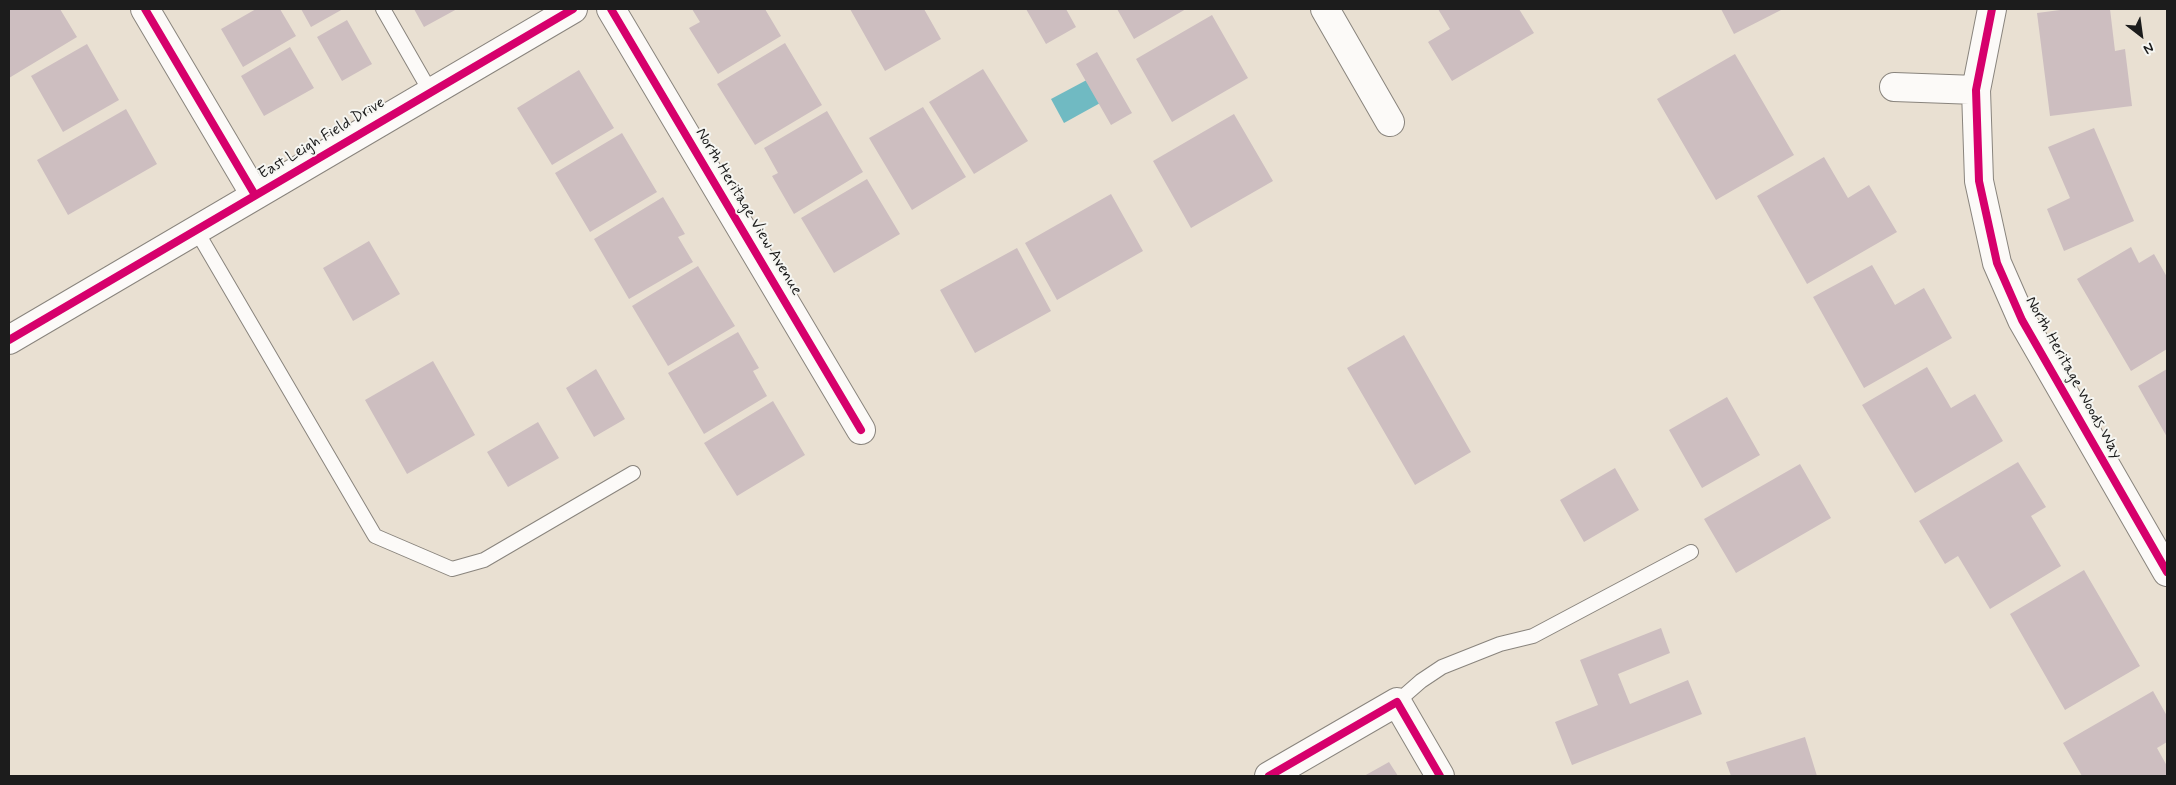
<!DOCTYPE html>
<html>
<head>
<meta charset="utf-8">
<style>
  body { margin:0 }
  #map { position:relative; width:2176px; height:785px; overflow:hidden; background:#e9e0d2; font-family:Mynerve,sans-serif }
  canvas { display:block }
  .frame { position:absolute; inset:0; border:10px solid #1c1c1c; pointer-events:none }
  .north { position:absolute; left:2116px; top:10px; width:50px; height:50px; -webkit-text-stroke:4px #f6f6f2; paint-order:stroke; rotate:150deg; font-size:14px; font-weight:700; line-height:20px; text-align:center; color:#1c1c1c }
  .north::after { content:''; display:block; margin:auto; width:18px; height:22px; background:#1c1c1c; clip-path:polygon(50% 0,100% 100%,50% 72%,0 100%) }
</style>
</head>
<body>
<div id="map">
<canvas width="2176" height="785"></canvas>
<div class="frame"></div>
<div class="north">N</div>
</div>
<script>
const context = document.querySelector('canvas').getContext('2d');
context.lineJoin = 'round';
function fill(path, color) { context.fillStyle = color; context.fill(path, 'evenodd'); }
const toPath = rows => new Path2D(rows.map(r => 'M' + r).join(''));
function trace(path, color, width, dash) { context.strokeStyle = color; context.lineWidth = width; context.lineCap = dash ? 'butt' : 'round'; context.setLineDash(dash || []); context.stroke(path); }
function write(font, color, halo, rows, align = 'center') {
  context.font = font + ' Mynerve,sans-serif'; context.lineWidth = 4; context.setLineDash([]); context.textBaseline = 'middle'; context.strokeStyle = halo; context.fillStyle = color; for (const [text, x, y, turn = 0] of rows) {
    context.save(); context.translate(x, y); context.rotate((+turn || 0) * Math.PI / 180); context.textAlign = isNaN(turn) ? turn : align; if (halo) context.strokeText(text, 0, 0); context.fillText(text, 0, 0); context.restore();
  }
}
fill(toPath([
  [1098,74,1111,97,1064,123,1051,99]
]), '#70bac2');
fill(toPath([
  [9,9,60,9,77,37,9,78],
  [256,9,280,9,296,36,243,67,221,29],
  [301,9,343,9,311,27],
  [414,9,457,9,424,27],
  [692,9,765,9,781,36,718,74,689,28,700,22],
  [850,9,924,9,941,39,885,71],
  [1026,9,1066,9,1076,27,1046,44],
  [1117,9,1186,9,1134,39],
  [1438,9,1519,9,1534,33,1452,81,1428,42,1450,29],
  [1721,9,1783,9,1734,34],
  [2068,9,2110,9,2115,51,2125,49,2132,106,2050,116,2037,13],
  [1212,15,1248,78,1172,122,1136,59],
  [347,20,372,64,342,81,317,37],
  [785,43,822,105,755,145,717,84],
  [87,44,119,100,63,132,31,76],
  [290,47,314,88,264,116,241,76],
  [1097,52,1132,113,1111,125,1076,64],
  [1735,54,1794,155,1716,200,1657,99],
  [983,69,1028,141,974,174,929,102],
  [579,70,614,128,552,165,517,108],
  [923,107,966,177,912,210,869,138],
  [126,109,157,164,68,215,37,160],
  [827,111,863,172,794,214,772,176,778,173,764,148],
  [1234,114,1273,181,1191,228,1153,161],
  [2094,128,2134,221,2064,251,2047,209,2070,198,2048,147],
  [622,133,657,192,590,232,555,173],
  [1824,157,1848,198,1869,185,1897,232,1807,284,1757,196],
  [867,179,900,234,834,273,801,218],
  [1111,194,1143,251,1057,300,1025,243],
  [663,197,685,234,678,237,693,262,629,299,594,239],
  [369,241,400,294,353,321,323,268],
  [2131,247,2139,263,2154,254,2167,277,2167,349,2131,371,2077,279],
  [1017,248,1051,311,975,353,940,290],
  [1872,265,1895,305,1924,288,1952,338,1864,388,1813,297],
  [698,266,735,326,668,366,632,306],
  [738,332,759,368,753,371,767,396,704,434,668,373],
  [1404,335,1471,452,1415,485,1347,368],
  [433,361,475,435,407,474,365,400],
  [1927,367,1951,408,1975,394,2003,441,1915,493,1862,405],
  [596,369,625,419,594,437,566,388],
  [2167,369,2167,437,2138,386],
  [1727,397,1760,455,1702,488,1669,430],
  [773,401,805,455,737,496,704,443],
  [538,422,559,458,508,487,487,452],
  [2018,462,2046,507,2031,516,2061,566,1990,609,1958,556,1945,564,1919,521],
  [1800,464,1831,518,1736,573,1704,519],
  [1615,468,1639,510,1584,542,1560,500],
  [2084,570,2140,666,2065,710,2010,614],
  [1661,628,1670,653,1618,674,1630,704,1688,680,1702,714,1572,765,1555,722,1598,705,1580,660],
  [2153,691,2167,716,2167,742,2157,748,2167,766,2167,776,2082,776,2063,743],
  [1805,737,1817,776,1731,776,1726,762],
  [1389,762,1398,776,1364,776]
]), '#cdbec0');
const service = toPath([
  [383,9,430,91],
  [196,230,375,536,452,569,484,560,633,473],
  [1397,702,1421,681,1442,667,1500,644,1533,636,1691,552]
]);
const minor = toPath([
  [145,9,255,195],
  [611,9,861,430],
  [1325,9,1390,122],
  [1992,9,1976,90,1979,181,1997,263,2022,320,2167,572],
  [1894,87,1976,90],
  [9,340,573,9],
  [1269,776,1397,702,1440,776]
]);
trace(service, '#89847d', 16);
trace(minor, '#89847d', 30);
trace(service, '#fcfaf8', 14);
trace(minor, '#fcfaf8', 28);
trace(toPath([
  [145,9,255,195],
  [611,9,861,430],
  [1992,9,1976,90,1979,181,1997,263,2022,320,2167,572],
  [9,340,573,9],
  [1269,776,1397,702,1440,776]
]), '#d6006c', 8);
write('16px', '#1c1c1c', '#f6f6f2', [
  ["East Leigh Field Drive",322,139,-31],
  ["North Heritage View Avenue",748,212,59],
  ["North Heritage Woods Way",2073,378,61]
]);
</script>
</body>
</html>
